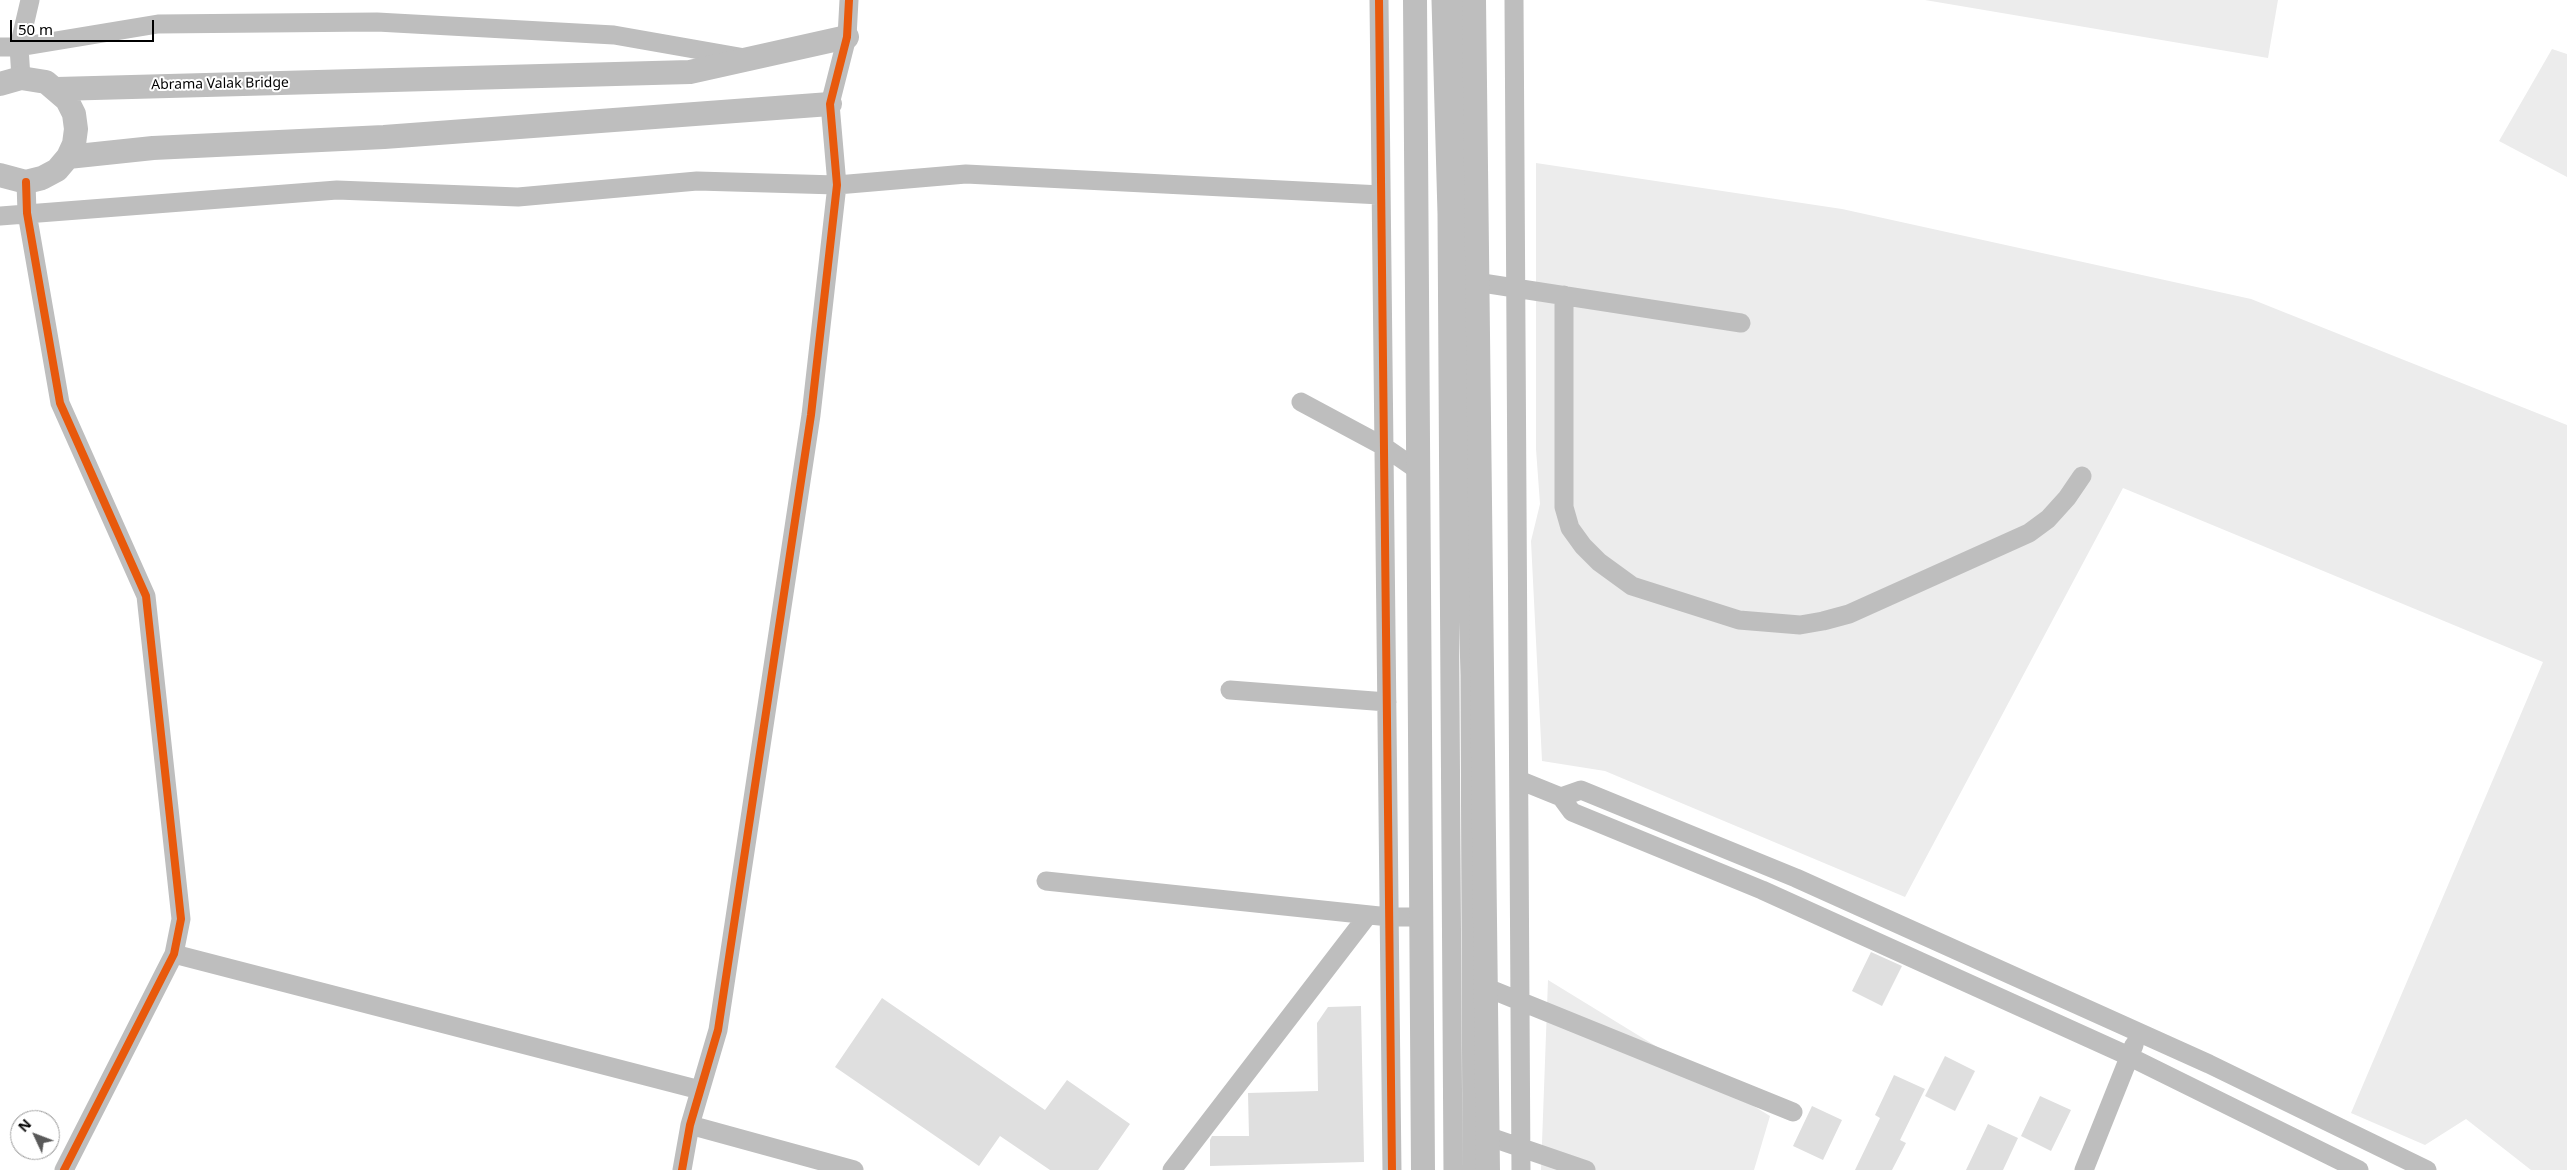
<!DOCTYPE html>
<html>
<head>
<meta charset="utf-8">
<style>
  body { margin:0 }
  #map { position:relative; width:2567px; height:1170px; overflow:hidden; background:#fff; font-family:"Noto Sans",sans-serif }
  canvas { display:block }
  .north { position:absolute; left:10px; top:1110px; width:50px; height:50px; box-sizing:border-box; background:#fff; border:1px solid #999; border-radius:50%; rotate:313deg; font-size:14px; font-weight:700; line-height:20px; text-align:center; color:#000 }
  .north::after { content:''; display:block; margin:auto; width:18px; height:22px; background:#595959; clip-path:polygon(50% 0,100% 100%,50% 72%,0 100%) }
  .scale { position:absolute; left:10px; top:20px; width:144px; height:22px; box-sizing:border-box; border:2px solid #000; border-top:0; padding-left:6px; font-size:15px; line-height:18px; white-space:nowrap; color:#000; -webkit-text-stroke:4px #fff; paint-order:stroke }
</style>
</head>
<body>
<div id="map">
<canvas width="2567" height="1170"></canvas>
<div class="north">N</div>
<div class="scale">50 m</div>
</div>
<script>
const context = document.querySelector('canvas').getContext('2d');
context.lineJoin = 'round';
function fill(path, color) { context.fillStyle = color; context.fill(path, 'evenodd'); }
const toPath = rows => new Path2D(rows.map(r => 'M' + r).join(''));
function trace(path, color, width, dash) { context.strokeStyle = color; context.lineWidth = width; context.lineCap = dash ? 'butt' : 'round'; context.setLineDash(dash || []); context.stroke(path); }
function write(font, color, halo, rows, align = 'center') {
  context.font = font + ' "Noto Sans",sans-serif'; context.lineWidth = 4; context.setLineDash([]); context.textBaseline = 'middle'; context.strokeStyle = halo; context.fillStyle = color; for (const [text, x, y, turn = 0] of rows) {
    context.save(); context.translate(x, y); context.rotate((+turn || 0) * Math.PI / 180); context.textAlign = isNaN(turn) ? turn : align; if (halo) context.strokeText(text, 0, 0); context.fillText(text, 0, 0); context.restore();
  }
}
fill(toPath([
  [1925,0,2278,0,2268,58],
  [2552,49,2567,54,2567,177,2499,141],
  [1536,163,1842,209,2251,299,2567,425,2567,1170,2531,1170,2466,1119,2425,1145,2351,1113,2543,662,2123,488,1905,897,1605,771,1542,761,1531,541,1540,504,1536,449],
  [1548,980,1770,1116,1754,1170,1541,1170]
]), '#ececec');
fill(toPath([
  [1871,952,1902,966,1882,1006,1852,991],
  [882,998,1045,1110,1067,1080,1130,1124,1098,1170,1050,1170,1000,1136,979,1166,835,1067],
  [1361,1006,1364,1162,1210,1166,1210,1140,1212,1136,1249,1136,1248,1093,1318,1091,1317,1023,1328,1007],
  [1945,1056,1975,1071,1955,1111,1925,1096],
  [1894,1075,1925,1089,1900,1140,1906,1143,1892,1170,1855,1170,1880,1118,1875,1115],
  [2040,1096,2071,1110,2051,1151,2021,1136],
  [1812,1106,1842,1120,1823,1160,1793,1146],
  [1988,1124,2018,1138,2003,1170,1966,1170]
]), '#dfdfdf');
trace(toPath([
  [1379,0,1392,1170],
  [1441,0,1447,214,1453,1170],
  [1460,0,1466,529,1470,675,1472,1170],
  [1514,0,1521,1170],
  [0,47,19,47,158,24,377,22,614,35,745,58],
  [21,78,19,47,30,0],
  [26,182,27,213,60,403,146,596,181,919,174,954,64,1170],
  [0,216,337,190,518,197,697,181,837,185,966,174,1381,195],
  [1476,282,1741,323],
  [1564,295,1564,507,1570,528,1583,546,1599,562,1632,586,1739,620,1800,625,1823,621,1849,614,2029,533,2048,519,2067,498,2082,476],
  [1301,402,1383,446,1419,471],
  [1230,690,1387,702],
  [1519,780,1561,797,1572,812,1762,890,2122,1053,2359,1170],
  [1561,797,1581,790,1796,878,2209,1064,2427,1170],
  [1046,881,1389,917,1422,917],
  [174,954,700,1090],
  [1485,987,1793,1112],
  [690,1125,854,1170],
  [1487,1136,1586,1170],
  [682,1170,690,1125,718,1030,811,415,837,185,830,104,847,37,849,0],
  [1172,1170,1368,915],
  [2084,1170,2134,1045]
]), '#bebebe', 19);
trace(toPath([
  [1415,0,1423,1170],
  [1474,0,1488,1170],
  [0,84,21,78,46,82,67,100,74,114,76,129,74,144,68,157,57,170,42,178,26,182,0,175],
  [57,89,690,72,847,37],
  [68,157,153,148,384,137,830,104]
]), '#bebebe', 24);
trace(toPath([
  [1379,0,1392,1170],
  [26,182,27,213,60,403,146,596,181,919,174,954,64,1170],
  [682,1170,690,1125,718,1030,811,415,837,185,830,104,847,37,849,0]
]), '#e8590c', 8);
write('14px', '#000', '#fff', [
  ["Abrama Valak Bridge",220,84,-1]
]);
</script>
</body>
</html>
